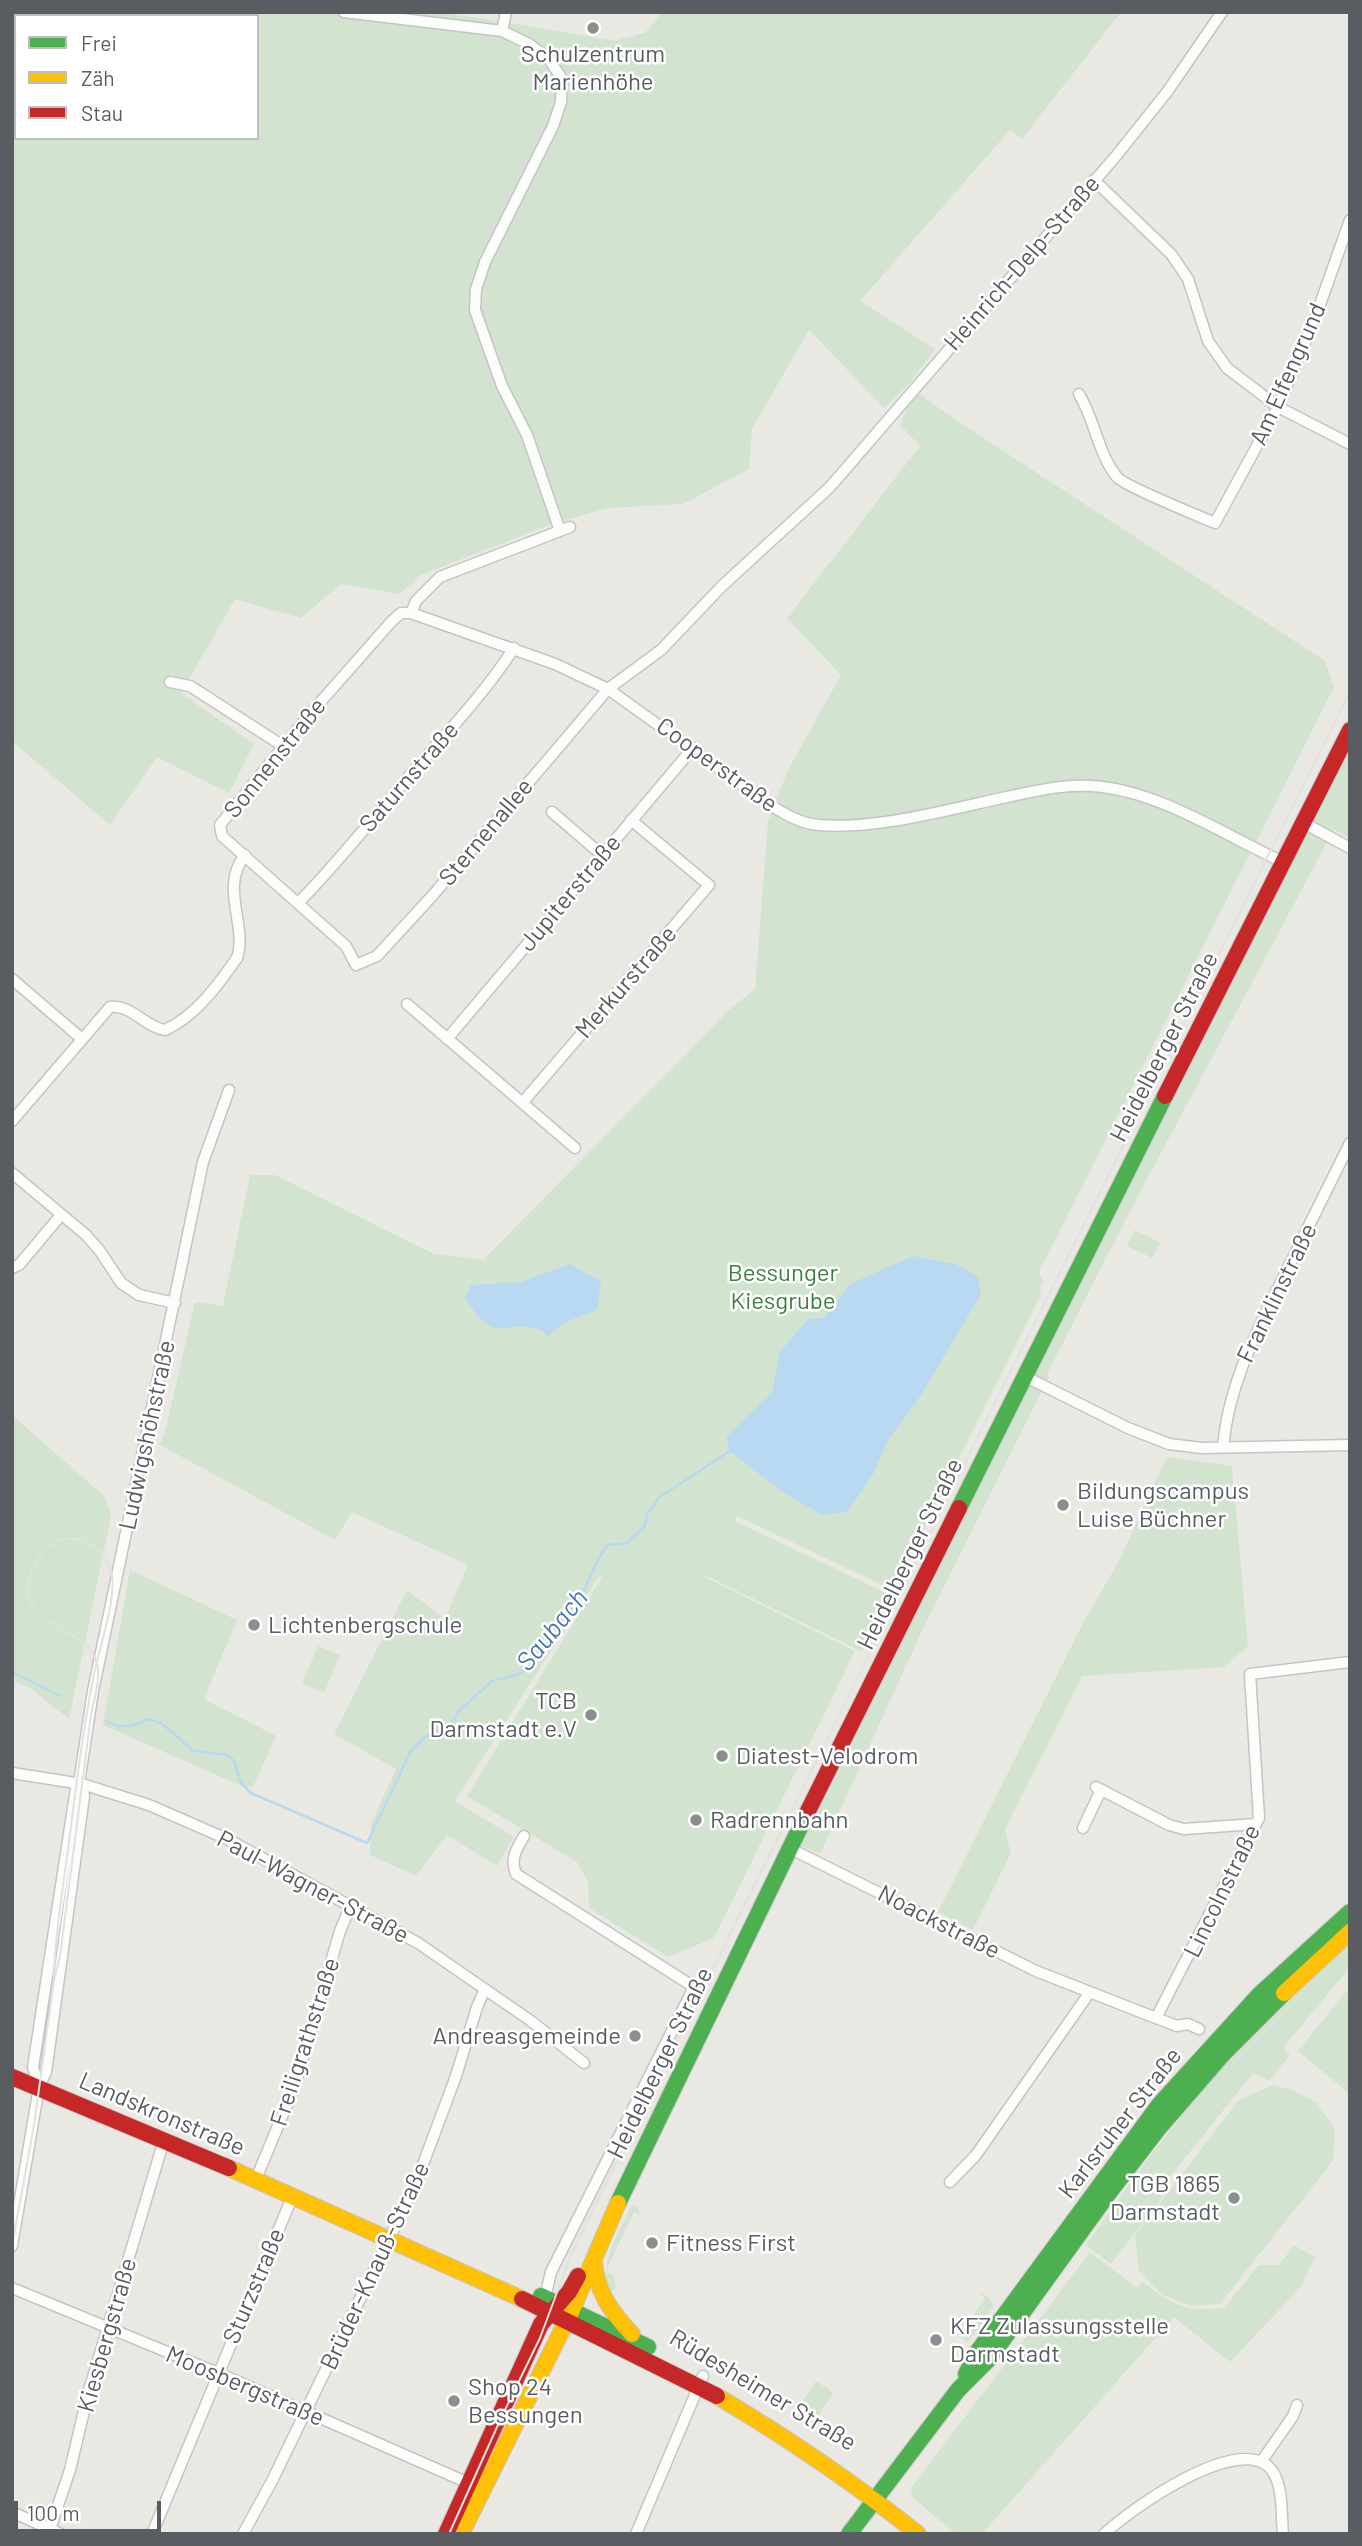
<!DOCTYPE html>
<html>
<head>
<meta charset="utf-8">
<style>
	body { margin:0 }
	#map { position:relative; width:1362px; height:2546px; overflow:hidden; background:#e9e8e3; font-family:Barlow,sans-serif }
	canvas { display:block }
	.frame { position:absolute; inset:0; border:14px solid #595c61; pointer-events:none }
	.legend { position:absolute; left:14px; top:14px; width:245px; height:126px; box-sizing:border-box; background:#fff; border:2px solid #bdbec0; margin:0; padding:9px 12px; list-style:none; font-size:21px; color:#595c61 }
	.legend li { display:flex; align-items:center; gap:14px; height:35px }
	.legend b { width:35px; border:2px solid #bdbec0 }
	.scale { position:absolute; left:14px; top:2501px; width:147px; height:32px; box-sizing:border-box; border:4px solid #595c61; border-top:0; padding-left:9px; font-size:21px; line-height:24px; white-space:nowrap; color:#595c61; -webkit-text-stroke:5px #fff; paint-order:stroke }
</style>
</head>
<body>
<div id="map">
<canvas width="1362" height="2546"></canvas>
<div class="frame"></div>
<ul class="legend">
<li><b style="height:9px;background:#4caf50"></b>Frei</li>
<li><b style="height:9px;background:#ffc107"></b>Zäh</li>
<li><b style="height:9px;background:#c62828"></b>Stau</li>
</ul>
<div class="scale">100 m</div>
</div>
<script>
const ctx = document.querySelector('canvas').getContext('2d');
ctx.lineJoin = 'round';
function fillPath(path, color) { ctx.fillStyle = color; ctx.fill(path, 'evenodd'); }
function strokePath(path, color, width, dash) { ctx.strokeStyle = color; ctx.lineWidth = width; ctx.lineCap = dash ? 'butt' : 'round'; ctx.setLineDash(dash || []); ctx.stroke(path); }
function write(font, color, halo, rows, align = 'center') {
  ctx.font = font + ' Barlow,sans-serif'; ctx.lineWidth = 5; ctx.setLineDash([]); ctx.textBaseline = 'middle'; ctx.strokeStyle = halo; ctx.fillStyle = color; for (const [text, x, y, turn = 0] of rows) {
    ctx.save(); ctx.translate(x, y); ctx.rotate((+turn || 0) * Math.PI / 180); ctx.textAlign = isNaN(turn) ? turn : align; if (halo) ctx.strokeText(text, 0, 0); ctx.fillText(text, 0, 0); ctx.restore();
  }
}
fillPath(new Path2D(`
	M12,12H435L506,22L614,41L645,33L662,12H1121L1022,139L1010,130L860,301L935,349L908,385L884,408L809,330L752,429L749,469L683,504L608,508L549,525L421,575L400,594L341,584L301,618L235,599L181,693L254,744L229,793L157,757L110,825L12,741ZM16,16H257V138H16Z
	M915,391L956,420L1325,661L1334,687L1039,1272L1043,1282L1039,1289L1042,1293L893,1590L737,1516L733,1523L735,1521L890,1595L862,1652L707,1576V1578L855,1651L714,1938L668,1957L589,1908L588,1882L577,1862L467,1796L602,1577L599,1576L455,1801L514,1837L497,1866L447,1835L416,1876L370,1855L371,1824L396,1769L334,1734L407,1590L445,1619L468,1565L352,1512L335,1540L160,1445L167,1424L195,1302L223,1306L250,1175H275L434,1254L483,1260L724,1015V1014L755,989L768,821L788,770L841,675L787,618L920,446L900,425Z
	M1350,746V839L1334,829L1129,1213L1047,1374L1049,1377L926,1622L820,1854L801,1846L1101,1239L1280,889Z
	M1135,1230L1160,1243L1152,1258L1127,1246Z
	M12,1415L105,1497L111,1516L69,1719L30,1688L12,1680Z
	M1167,1457L1232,1466L1248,1646L1224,1667L1082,1676L1005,1829L1011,1853L973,1930L938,1912L1083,1623L1120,1559Z
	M130,1570L237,1620L204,1699L276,1736L253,1787H244L103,1725Z
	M318,1646L340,1655L324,1693L302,1683Z
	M1350,1944V1967L1283,2048L1290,2055L1269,2081L1253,2073L1169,2178L1167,2191L1111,2264L1086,2245C1132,2180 1179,2114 1234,2055C1271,2017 1310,1979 1350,1944Z
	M1350,1987V2094L1298,2051Z
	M1273,2085L1293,2090L1315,2102L1335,2129L1333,2161L1220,2304L1190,2306L1161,2294L1139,2271L1135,2235L1239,2100Z
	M632,2204L638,2208L640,2215L634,2212L608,2266L607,2273L613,2274L616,2288L610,2291C598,2261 620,2231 632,2204Z
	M1294,2245L1315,2257L1300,2288L1230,2362L1174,2317L982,2534H956L911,2496L912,2487L1090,2252L1137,2288L1143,2282C1175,2307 1184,2311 1224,2308L1259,2265H1279Z
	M981,2292L988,2297L994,2306L968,2342L960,2336L985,2298L980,2293Z
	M816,2381L830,2390L833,2395L816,2419L806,2425L791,2415L789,2410L795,2412Z`), '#d2e4d0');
fillPath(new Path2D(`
	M913,1256L956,1264L978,1277L981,1294L919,1398L888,1440L872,1476L847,1512L822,1515L781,1491L730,1451L726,1437L772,1393L780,1352L808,1319L824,1318L850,1284Z
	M570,1264L601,1281L597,1310L566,1322L548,1336C535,1322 513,1327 495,1329L478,1317L465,1298L471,1285L521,1282Z`), '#b9d8f1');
strokePath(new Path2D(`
	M12,1672L61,1696
	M106,1721C120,1729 134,1728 147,1719L161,1723L194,1751L228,1755L234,1761L241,1783L251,1793L367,1843L411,1751L425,1737L450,1726L459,1711L492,1681L520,1674L535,1661L545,1630C589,1610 582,1577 608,1545L627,1543L645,1526L647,1513L654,1506L658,1498L730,1451`), '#b9d8f1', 2.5);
const street = new Path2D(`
	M63,12L70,15L78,12
	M344,12L502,31L529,44L549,59L562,79L561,102L553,126L485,262L476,289L475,310L502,386L527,435L560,531
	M1222,12L1167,92L1116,156L830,487L722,586L661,650L608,689L433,895L377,956L356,965L346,946L222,836L220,825L309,715L391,622L401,613H411L555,664L608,689L770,805C785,814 801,824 819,825C877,830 950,809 1007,797C1035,791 1063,784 1091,786C1156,789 1224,835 1283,862
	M502,31L506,12
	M1094,180L1171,254L1188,279L1208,341L1227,368L1278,407L1350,444
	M1079,394C1095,420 1098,454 1117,477C1124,486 1199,516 1215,523L1278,407L1317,313L1350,220
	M411,613L416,601L440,577L570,527
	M170,682L190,686L283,746
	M552,812L602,855
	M1302,822L1350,848
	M299,902C337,864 370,821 405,781C442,738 483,696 514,648
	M12,979L82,1039
	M407,1004L575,1148
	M447,1039L693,748
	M523,1102L709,885L631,820
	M12,1121L110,1007C131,1004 145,1027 165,1030C196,1016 218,985 237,958C248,926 219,887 245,855
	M12,1173L86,1235L100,1251L121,1283L139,1295L175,1303
	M12,1268L19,1265L61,1215
	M1026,1377L1128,1428L1169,1444L1202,1448L1350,1445
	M1223,1448C1228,1386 1256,1333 1283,1278C1305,1233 1328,1188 1350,1143
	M12,1773L82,1784L149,1805L227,1839L418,1943L531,2021L584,2063
	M79,1783L93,1691L203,1162L229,1090
	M1096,1787L1169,1825L1184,1829L1256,1824
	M1083,1828L1101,1790
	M524,1836C516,1850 510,1858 516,1874L694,1987L551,2272L544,2302
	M789,1848L1036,1971L1156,2018L1177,2026L1188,2024L1199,2029
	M1156,2018L1259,1818L1250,1674L1350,1662
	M39,2087L33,2067L77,1782
	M256,2179L295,2085L340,1931L351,1905
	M950,2182L976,2155L1090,1992
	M12,2246L39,2087L46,2072L84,1796L82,1784
	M12,2288L218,2373L473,2485
	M1261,2462L1293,2416L1297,2405
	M12,2512L61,2534
	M50,2529L70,2470L88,2394L164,2140
	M152,2534L293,2195
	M243,2534L273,2479L416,2183L456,2076L477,2007L485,1989
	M636,2534L703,2376
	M1104,2534C1131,2509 1232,2437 1268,2466C1284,2480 1281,2514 1283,2534`);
const fast = new Path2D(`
	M959,1508L1165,1096
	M618,2203L807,1813
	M541,2296L648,2347
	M966,2374L978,2351L1159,2105L1259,1995L1350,1912
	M849,2534L958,2390L989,2359L1108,2194L1158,2129L1223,2054L1284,1993`);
const slow = new Path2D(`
	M1284,1993L1350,1932
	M229,2168L522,2299
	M594,2260C596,2291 611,2312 632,2334
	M717,2396C789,2439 853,2482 918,2534
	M461,2534L572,2310L618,2203`);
const jam = new Path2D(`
	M1165,1096L1350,730
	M807,1813L959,1508
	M12,2077L229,2168
	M522,2299L717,2396
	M446,2534L541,2324L569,2292L578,2276`);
strokePath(street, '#c5c4c4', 13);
strokePath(fast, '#c6c7c6', 18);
strokePath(slow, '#c6c7c6', 18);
strokePath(jam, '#c6c7c6', 18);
strokePath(street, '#fcfcfb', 10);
strokePath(fast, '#4caf50', 16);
strokePath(slow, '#ffc107', 16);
strokePath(jam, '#c62828', 16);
strokePath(new Path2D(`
	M12,2246L34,2125L54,1980L60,1956L91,1715C94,1698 103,1675 95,1658C79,1622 14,1626 31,1573C35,1562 42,1550 53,1544C63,1537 77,1537 88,1543C101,1549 110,1561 112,1575C116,1603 98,1651 93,1679C82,1733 76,1788 69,1842C63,1888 55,1934 54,1980
	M449,2534L502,2416L540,2338L571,2255L600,2195L1350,691`), '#e1e1e0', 2);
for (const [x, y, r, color] of [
	[593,28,7,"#8b8d8e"],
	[1063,1505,7,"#8b8d8e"],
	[254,1625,7,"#8b8d8e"],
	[591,1715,7,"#8b8d8e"],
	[722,1756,7,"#8b8d8e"],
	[696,1820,7,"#8b8d8e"],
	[635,2036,7,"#8b8d8e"],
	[1234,2198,7,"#8b8d8e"],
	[652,2243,7,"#8b8d8e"],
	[936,2340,7,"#8b8d8e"],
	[454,2401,7,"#8b8d8e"]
]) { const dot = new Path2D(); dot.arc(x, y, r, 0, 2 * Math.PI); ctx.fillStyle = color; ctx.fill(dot); strokePath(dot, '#fff', 2.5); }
write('24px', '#595c61', '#fff', [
	["Schulzentrum",593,54,"center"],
	["Marienhöhe",593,82,"center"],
	["Bildungscampus",1077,1491],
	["Luise Büchner",1077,1519],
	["Lichtenbergschule",268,1625],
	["TCB",577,1701,"right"],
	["Darmstadt e.V",577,1729,"right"],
	["Diatest-Velodrom",736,1756],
	["Radrennbahn",710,1820],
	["Andreasgemeinde",621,2036,"right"],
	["TGB 1865",1220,2184,"right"],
	["Darmstadt",1220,2212,"right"],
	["Fitness First",666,2243],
	["KFZ Zulassungsstelle",950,2326],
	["Darmstadt",950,2354],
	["Shop 24",468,2387],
	["Bessungen",468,2415]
], 'left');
write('24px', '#595c61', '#fff', [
	["Heinrich-Delp-Straße",1022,263,-49],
	["Am Elfengrund",1288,374,-66],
	["Sonnenstraße",275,758,-51],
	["Cooperstraße",717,765,36],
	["Saturnstraße",409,777,-49],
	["Sternenallee",486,832,-50],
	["Jupiterstraße",570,893,-50],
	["Merkurstraße",626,982,-49],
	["Heidelberger Straße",1164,1047,-63],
	["Franklinstraße",1277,1293,-64],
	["Ludwigshöhstraße",147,1435,-78],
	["Heidelberger Straße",910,1554,-64],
	["Paul-Wagner-Straße",313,1887,28],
	["Lincolnstraße",1222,1891,-64],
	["Noackstraße",939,1922,27],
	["Freiligrathstraße",305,2042,-72],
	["Heidelberger Straße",660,2063,-64],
	["Landskronstraße",162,2114,23],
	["Karlsruher Straße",1120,2123,-52],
	["Brüder-Knauß-Straße",375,2266,-65],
	["Sturzstraße",254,2286,-67],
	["Kiesbergstraße",107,2335,-74],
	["Moosbergstraße",245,2386,23],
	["Rüdesheimer Straße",763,2390,31]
]);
write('24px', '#3b7e40', '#fff', [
	["Bessunger",783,1273],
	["Kiesgrube",783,1301]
]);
write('italic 26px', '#4877af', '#fff', [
	["Saubach",552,1630,-51]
]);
</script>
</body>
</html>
